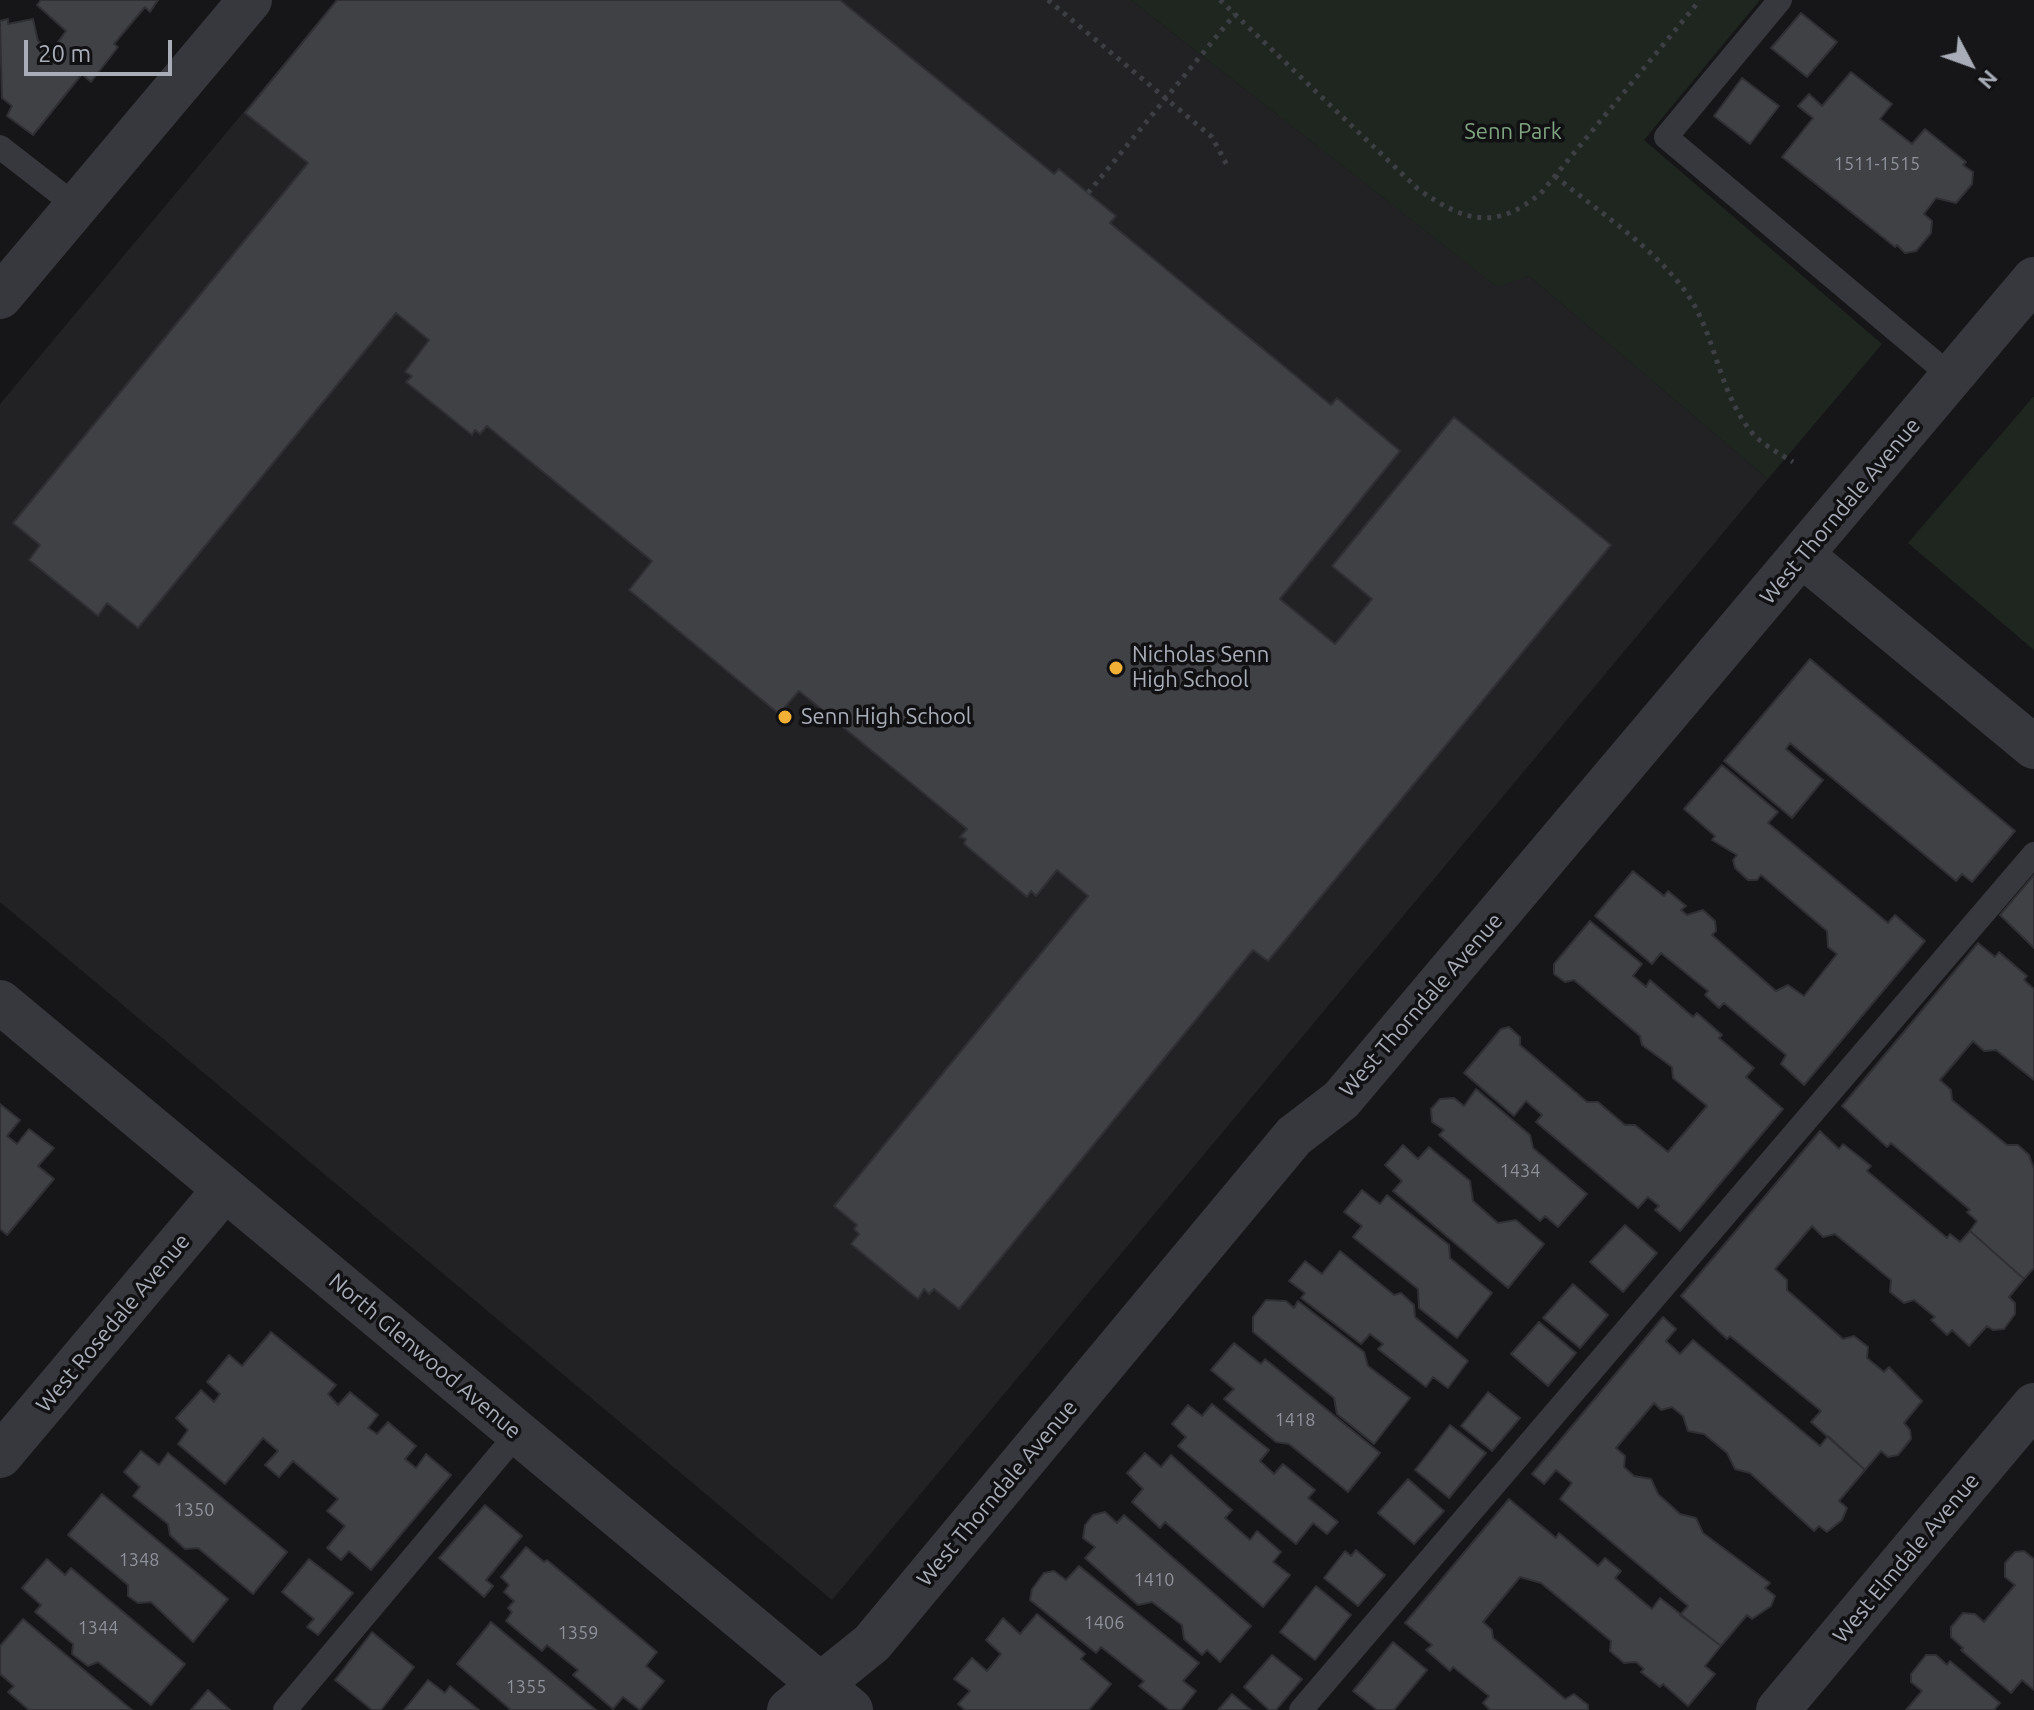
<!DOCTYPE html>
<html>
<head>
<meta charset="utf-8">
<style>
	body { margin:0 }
	#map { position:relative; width:2034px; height:1710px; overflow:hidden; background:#161618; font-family:Ubuntu,sans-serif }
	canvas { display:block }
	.north { position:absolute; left:1930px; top:24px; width:80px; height:80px; -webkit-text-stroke:6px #111113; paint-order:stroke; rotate:131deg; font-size:22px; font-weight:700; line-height:32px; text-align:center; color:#a8adb8 }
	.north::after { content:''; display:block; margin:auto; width:28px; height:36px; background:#a8adb8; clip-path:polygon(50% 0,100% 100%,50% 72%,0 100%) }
	.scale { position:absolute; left:24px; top:40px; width:148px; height:36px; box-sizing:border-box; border:4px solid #a8adb8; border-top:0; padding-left:10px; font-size:24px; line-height:28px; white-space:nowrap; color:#a8adb8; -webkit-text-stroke:6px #111113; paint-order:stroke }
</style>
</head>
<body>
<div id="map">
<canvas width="2034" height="1710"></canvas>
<div class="north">N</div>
<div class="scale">20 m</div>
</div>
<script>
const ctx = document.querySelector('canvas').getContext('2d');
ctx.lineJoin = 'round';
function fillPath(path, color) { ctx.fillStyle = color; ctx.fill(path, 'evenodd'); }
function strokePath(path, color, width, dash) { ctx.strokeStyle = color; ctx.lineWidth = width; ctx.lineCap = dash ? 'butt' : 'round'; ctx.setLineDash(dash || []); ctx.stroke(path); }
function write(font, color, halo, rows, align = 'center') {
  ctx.font = font + ' Ubuntu,sans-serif'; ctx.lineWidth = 7; ctx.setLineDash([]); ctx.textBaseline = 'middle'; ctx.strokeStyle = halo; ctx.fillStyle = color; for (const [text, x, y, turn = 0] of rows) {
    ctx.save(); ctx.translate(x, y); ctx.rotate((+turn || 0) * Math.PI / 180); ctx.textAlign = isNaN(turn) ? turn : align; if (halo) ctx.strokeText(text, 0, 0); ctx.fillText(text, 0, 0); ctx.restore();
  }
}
fillPath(new Path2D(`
	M337,0H1131L1496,286L1529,276L1768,479L832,1600L0,902V404Z`), '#222225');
fillPath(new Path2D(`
	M1131,0H1760L1644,140L1882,344L1768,479L1529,276L1497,287Z
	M2033,397H2034V650L1908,543Z`), '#1e261f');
const building = new Path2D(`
	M41,0H158L150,12L145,7L114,44L118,47L91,82L82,74L33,135L7,116L12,106L2,98L0,21L8,19V24L33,19L38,41L52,50L66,31L37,5Z
	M337,0H840L1054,174L1059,169L1116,216L1110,223L1331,405L1337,398L1400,451L1280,599L1335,644L1372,599L1332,566L1454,417L1611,545L1268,961L1253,950L959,1309L934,1289L929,1294L924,1289L918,1299L851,1244L859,1234L854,1229L857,1225L834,1206L1088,896L1057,870L1036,896L1031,891L1027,897L964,844L966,839L960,837L967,829L799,691L779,714L629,590L652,561L487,426L480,434L475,430L472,435L406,382L412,376L405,372L429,340L396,313L138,628L107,603L98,616L29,560L40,545L13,523L308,163L245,113Z
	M1801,13L1837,42L1807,77L1771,48Z
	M1851,72L1892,104L1880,119L1912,144L1925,129L1966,162L1963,165L1973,172L1972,184L1956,203L1936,198L1924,214L1932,221L1931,233L1916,251L1905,253L1897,245L1895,247L1782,157L1813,118L1798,106L1809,94L1822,106Z
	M1742,78L1779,106L1750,144L1714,116Z
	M1810,659L2015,831L1972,882L1962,874L1956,881L1790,743L1786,749L1823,780L1792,818L1724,761Z
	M1722,765L1778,812L1768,823L1888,923L1895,915L1925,941L1804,1085L1781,1064L1786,1055L1724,1003L1719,1008L1705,995L1708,991L1661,953L1652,964L1595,916L1633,871L1664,896L1668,891L1686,906L1681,910L1687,915L1703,910L1715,921L1716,931L1712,935L1776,991L1788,985L1804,996L1837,954L1828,947L1827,931L1761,875L1757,880H1748L1735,868L1733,860L1737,855L1712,840L1715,836L1684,809Z
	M2034,875V948L2000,915Z
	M1590,921L1642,964L1633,976L1646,987L1650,980L1693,1017L1697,1013L1722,1035L1719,1038L1754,1068L1746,1077L1783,1109L1680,1231L1655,1210L1659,1206L1648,1197L1638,1208L1536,1122L1542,1115L1526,1101L1514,1116L1464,1073L1501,1029L1509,1027L1520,1037V1045L1587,1102H1598L1625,1125H1635L1668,1152L1707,1106L1673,1078L1672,1067L1642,1045L1640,1036L1574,980L1565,982L1554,974V964Z
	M1978,943L1995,957L1999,952L2027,976L2024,980L2034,989V1080L1996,1050L1984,1051L1973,1041L1940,1080L1951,1090L1952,1100L2007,1145H2018L2029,1155L2034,1169V1268L2024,1279L1970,1231L1977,1221L1967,1212L1970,1210L1891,1143L1887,1147L1842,1106Z
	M1476,1089L1530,1135L1533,1148L1587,1194L1558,1227L1545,1216L1540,1221L1439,1135L1444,1130L1432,1122L1431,1109L1440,1099L1454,1098L1464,1106Z
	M0,1104L20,1120L7,1136L17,1144L29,1129L54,1148L38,1166L54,1179L7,1235L0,1229Z
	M1820,1131L1839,1149L1843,1144L1871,1166L1867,1171L1947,1238L1950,1234L1960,1242L1970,1231L2024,1279L2009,1297L2015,1303V1314L2004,1329L1993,1330L1987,1326L1969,1346L1952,1330L1947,1335L1931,1320L1935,1317L1914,1300L1904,1303L1890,1292L1891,1280L1835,1234L1823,1237L1812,1226L1775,1269L1787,1280V1290L1843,1339L1854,1336L1868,1347L1867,1358L1884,1372L1889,1367L1922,1401L1904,1423L1910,1430L1911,1439L1898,1455L1888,1457L1881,1451L1865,1470L1811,1422L1821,1411L1730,1336L1727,1339L1681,1296Z
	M1403,1145L1418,1159L1429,1147L1470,1181L1473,1201L1498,1223L1516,1220L1544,1244L1508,1288L1393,1191L1402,1181L1385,1165Z
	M1362,1190L1380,1204L1387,1195L1449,1245L1450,1258L1492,1293L1457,1338L1419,1308L1418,1289L1353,1237L1362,1226L1344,1212Z
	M1625,1225L1657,1253L1623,1292L1590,1262Z
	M1340,1251L1394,1295L1401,1293L1414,1305L1415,1317L1468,1361L1448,1388L1433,1377L1426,1387L1378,1349L1383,1344L1370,1334L1361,1344L1301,1298L1305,1293L1289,1281L1305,1261L1322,1274Z
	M1573,1284L1608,1315L1580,1348L1543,1318Z
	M1266,1300L1286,1301L1294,1308L1298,1301L1364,1352L1368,1366L1410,1398L1374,1444L1337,1414L1334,1398L1253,1332V1317Z
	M1663,1317L1676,1329L1666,1341L1680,1354L1693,1340L1820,1446L1828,1436L1865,1470L1839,1501L1847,1508L1842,1520L1827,1532L1819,1526L1814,1531L1750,1473L1735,1469L1727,1453L1704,1434L1688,1431L1683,1416L1672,1407L1661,1410L1654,1403L1616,1448L1625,1456L1624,1467L1634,1476L1651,1479L1658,1494L1680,1514L1696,1518L1703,1533L1770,1583L1765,1588L1775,1596L1771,1606L1752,1619L1747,1615L1721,1646L1680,1615L1688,1606L1560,1499L1572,1483L1556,1470L1544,1484L1532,1474Z
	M1539,1322L1576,1353L1548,1386L1511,1354Z
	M271,1332L336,1385L328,1394L338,1405L350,1392L378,1415L368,1428L377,1434L388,1422L416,1446L405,1459L416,1468L426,1454L451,1475L371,1570L349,1551L341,1560L327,1548L345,1526L327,1511L338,1499L293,1461L279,1477L265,1465L278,1451L263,1438L225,1484L178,1444L188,1430L176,1418L201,1390L214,1402L220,1394L207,1382L229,1355L242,1366Z
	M1234,1343L1261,1364L1265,1359L1380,1453L1348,1492L1289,1444L1276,1442L1224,1399L1234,1389L1211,1370Z
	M1488,1392L1520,1418L1492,1451L1461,1426Z
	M1212,1404L1269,1450L1260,1461L1274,1474L1283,1464L1315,1490L1308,1498L1338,1522L1327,1534L1313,1523L1296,1544L1178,1446L1186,1437L1172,1424L1188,1405L1202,1416Z
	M1450,1425L1486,1453L1449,1498L1415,1470Z
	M141,1451L159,1465L168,1453L287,1552L253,1594L198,1548L185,1549L170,1535L168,1524L133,1496L140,1487L124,1472Z
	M1145,1453L1161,1467L1171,1455L1232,1510L1225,1518L1250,1540L1257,1531L1281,1552L1273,1562L1290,1575L1263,1607L1165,1522L1160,1528L1132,1502L1143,1489L1127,1473Z
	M1408,1479L1444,1511L1414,1544L1378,1513Z
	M102,1494L228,1599L193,1642L151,1602L138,1603L128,1596V1585L68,1535Z
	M1509,1499L1556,1538L1559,1533L1598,1566L1605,1558L1621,1571L1615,1578L1652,1609L1660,1598L1721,1646L1705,1666L1715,1674L1688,1706L1663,1684L1660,1687L1641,1672L1644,1669L1636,1662L1624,1663L1610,1651L1611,1641L1541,1583L1520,1577L1483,1622L1492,1630L1493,1638L1565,1699L1574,1694L1588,1705V1710H1490L1483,1703L1489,1696L1453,1667L1450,1671L1426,1650L1432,1645L1405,1623Z
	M485,1505L522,1536L486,1580L493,1586L484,1597L439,1558Z
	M1105,1512L1117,1523L1124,1515L1251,1626L1220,1662L1207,1650L1202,1655L1184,1639L1182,1625L1152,1602L1138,1605L1085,1558L1095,1547L1083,1538L1085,1525L1093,1515Z
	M526,1547L544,1562L547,1560L657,1652L646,1666L664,1681L640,1710L623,1697L613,1709L573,1675L578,1670L547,1645L542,1651L506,1621L512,1612L508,1608L514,1601L504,1592L509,1585L501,1577Z
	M1356,1550L1385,1575L1358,1606L1324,1578L1345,1551L1351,1556Z
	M2024,1551L2034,1559V1690L2022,1680L2011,1693L1961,1650L1963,1648L1951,1637V1627L1963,1613L1975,1614L1984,1622L2015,1585L2005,1577V1563L2015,1552Z
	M47,1559L65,1575L71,1568L185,1664L151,1705L98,1662L88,1666L72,1654L73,1644L35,1612L41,1605L22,1588Z
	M309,1559L353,1593L318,1635L307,1627L314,1619L282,1592Z
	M1079,1566L1199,1663L1183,1681L1196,1691L1181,1710H1169L1139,1686L1144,1681L1101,1647L1096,1653L1030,1600L1032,1589L1044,1573L1054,1571L1066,1580Z
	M1316,1586L1351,1615L1315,1660L1280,1632Z
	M1037,1614L1085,1654L1081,1659L1111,1684L1089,1710H965L958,1704L970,1691L954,1679L972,1658L987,1671L1001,1654L986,1640L1003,1618L1020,1634Z
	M23,1619L132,1710H29L8,1692L14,1686L0,1674V1646Z
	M491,1622L596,1710H511L457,1664Z
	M372,1632L414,1667L381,1710H372L335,1680Z
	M1393,1642L1427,1670L1394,1710H1377L1353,1691Z
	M1272,1655L1302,1679L1276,1710H1269L1244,1687Z
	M1926,1655H1936L1947,1665L1950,1661L2000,1703L1994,1710H1906L1922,1691L1911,1682V1674Z
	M428,1680L445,1693L450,1686L479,1710H404Z
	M208,1690L230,1710H191Z
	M1232,1694L1251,1710H1218Z`);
fillPath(building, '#404145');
strokePath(building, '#303034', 2);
strokePath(new Path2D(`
	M1048,0L1212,137L1228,167
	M1220,0L1418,189C1465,222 1495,231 1541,193L1700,0
	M1555,176C1599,212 1655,248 1688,295C1716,337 1718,388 1749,429C1759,443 1779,453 1793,462
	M1088,193L1235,14`), '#3d3f44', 5, [4, 6]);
strokePath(new Path2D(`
	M1780,0L1666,137L1952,377
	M0,147L76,206
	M285,1710L518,1433
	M1301,1710L2034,854`), '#37383d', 24);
strokePath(new Path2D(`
	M0,297L250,0
	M1803,556L2034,747
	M0,1002L851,1710
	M0,1456L225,1189
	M789,1710L872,1643L1294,1136L1341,1100L2034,279
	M1778,1710L2034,1405`), '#37383d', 44);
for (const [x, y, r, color] of [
	[1116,668,8,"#f2b134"],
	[785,717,8,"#f2b134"]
]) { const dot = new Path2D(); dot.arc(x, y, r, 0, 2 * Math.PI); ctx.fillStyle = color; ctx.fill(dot); strokePath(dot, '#111113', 3); }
write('18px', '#8e929b', null, [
	["1511-1515",1877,164],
	["1434",1520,1171],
	["1418",1295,1420],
	["1350",194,1510],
	["1348",139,1560],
	["1410",1154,1580],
	["1406",1104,1623],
	["1344",98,1628],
	["1359",578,1633],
	["1355",526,1687]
]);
write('22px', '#7fa381', '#111113', [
	["Senn Park",1513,132]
]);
write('22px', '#a8adb8', '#111113', [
	["West Thorndale Avenue",1840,511,-50],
	["West Thorndale Avenue",1421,1005,-49],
	["West Rosedale Avenue",113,1323,-50],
	["North Glenwood Avenue",425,1356,40],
	["West Thorndale Avenue",997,1493,-50],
	["West Elmdale Avenue",1906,1558,-50]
]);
write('22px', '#a8adb8', '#111113', [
	["Nicholas Senn",1132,655],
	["High School",1132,680],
	["Senn High School",801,717]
], 'left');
</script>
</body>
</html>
